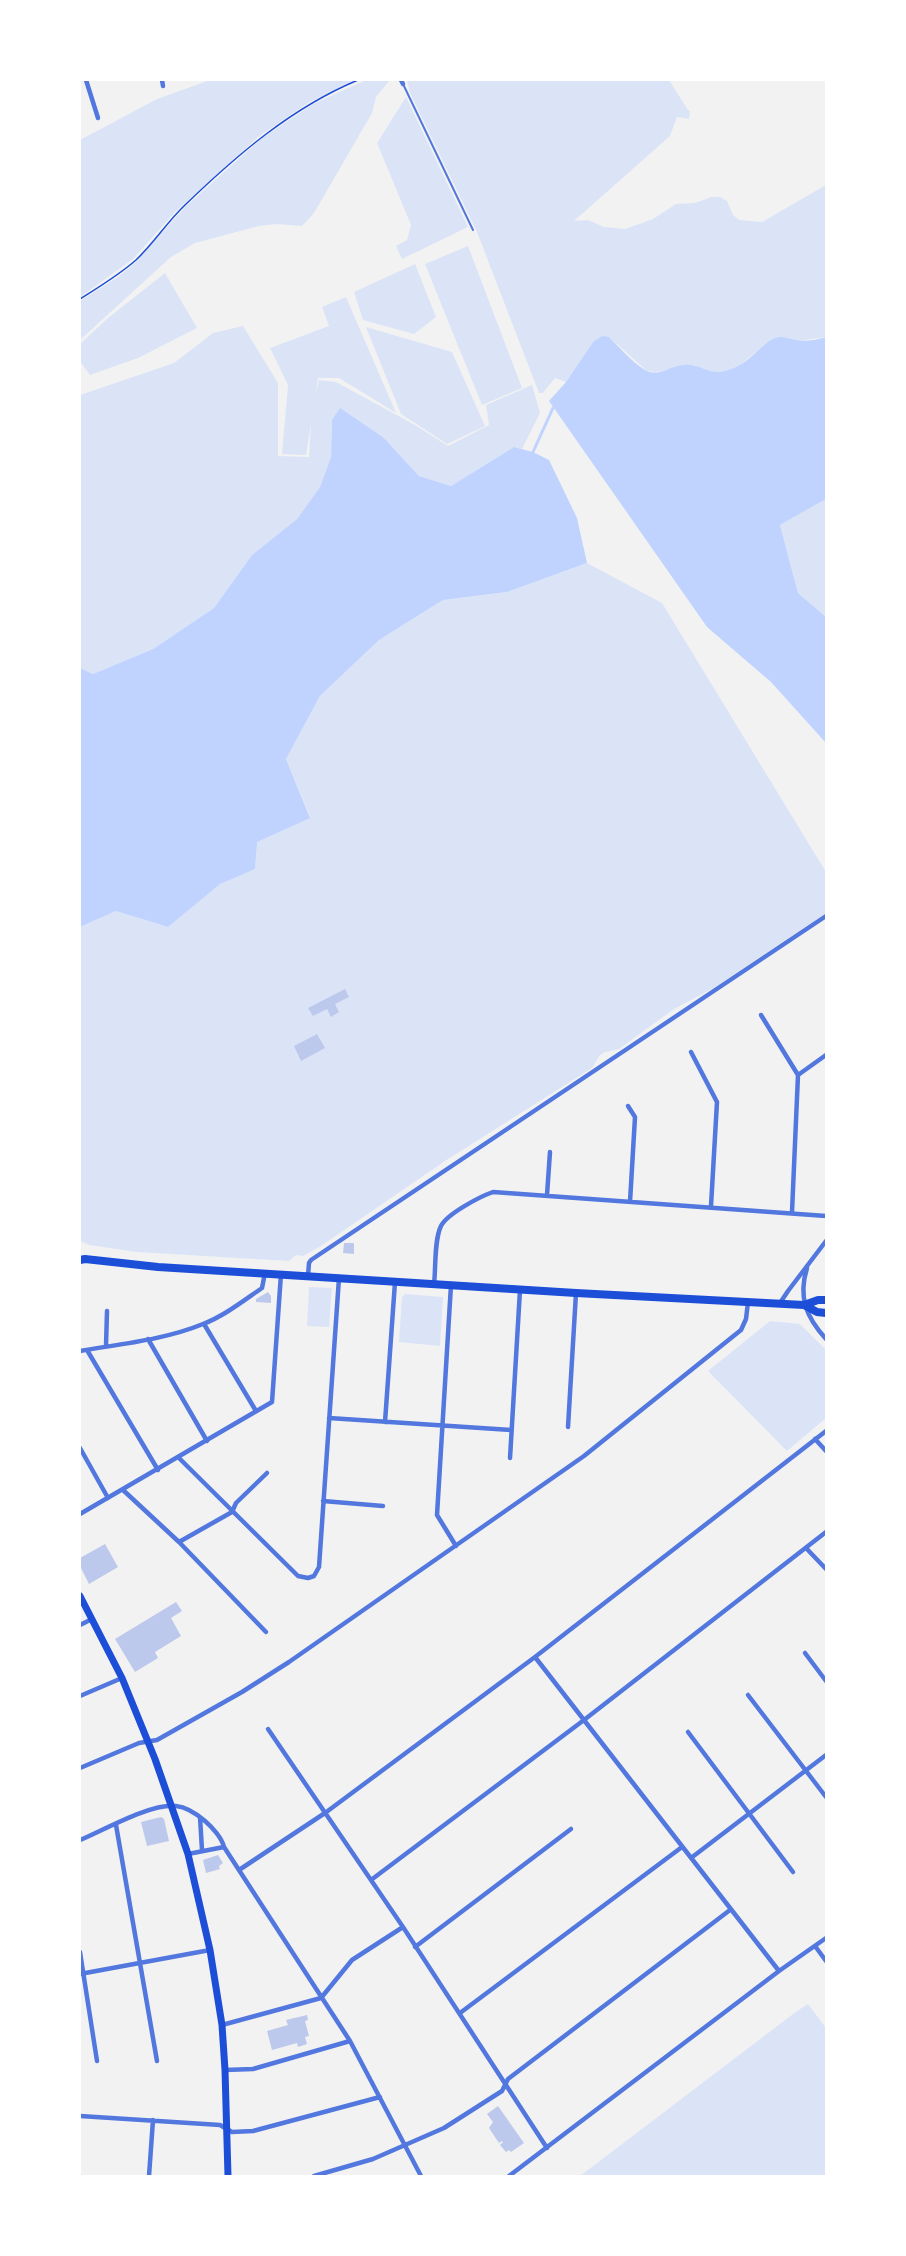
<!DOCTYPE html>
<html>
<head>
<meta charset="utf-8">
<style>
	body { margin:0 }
	#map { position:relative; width:906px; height:2256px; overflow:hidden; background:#f2f2f2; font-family:Karla,sans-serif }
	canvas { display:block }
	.frame { position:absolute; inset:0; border:81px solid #fff; pointer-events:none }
</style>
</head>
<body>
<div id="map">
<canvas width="906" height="2256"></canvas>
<div class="frame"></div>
</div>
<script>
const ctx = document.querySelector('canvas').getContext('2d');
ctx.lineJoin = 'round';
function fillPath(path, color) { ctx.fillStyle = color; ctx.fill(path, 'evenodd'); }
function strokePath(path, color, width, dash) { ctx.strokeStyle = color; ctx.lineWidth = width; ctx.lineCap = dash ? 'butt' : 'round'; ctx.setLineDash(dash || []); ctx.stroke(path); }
fillPath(new Path2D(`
	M210,80H354L308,103L258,137L176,211L133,259L80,297V140L157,99Z
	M366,80H390L376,97L372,113L314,213L302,226L277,224L259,226L195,243L171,257L80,340V301L118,277L136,262L185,207L262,138L313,104Z
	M407,80H669L688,110L690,111L689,119L677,117L670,136L574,221L588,220L604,227L625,229L653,219L676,204L695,203L711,197H720L727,201L733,215L739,220L762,222L826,185V337L798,341L781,337L766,343L744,362L728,371L717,373L708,372L694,365L656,372L647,371L609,337L593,342L566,382L555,378L543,393H539L477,232L410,93Z
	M406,97L468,227L402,259L396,246L407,240L411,225L377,143Z
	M468,246L522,388L482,405L425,264Z
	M415,264L436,317L414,334L363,320L354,292Z
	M165,273L197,328L138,358L90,375L80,361V344L108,318Z
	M346,297L396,413L339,378H318L316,394L319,380L336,382L415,425L448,446L489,425L486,405L532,385L540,413L522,449L514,447L451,486L419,476L384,438L332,420L331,457L320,487L297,519L252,555L214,608L153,649L93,674L80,668V395L174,363L213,333L243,326L278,383V456L309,457L311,424L306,455L282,454L288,385L270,348L329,326L322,307Z
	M366,327L452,352L485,426L447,444L401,414Z
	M826,499V617L798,593L780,525Z
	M587,563L662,603L826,872V913L712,989L674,1009L619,1049L605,1052L600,1055L592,1068L445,1161L321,1246L303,1256L296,1255L289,1261L137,1252L89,1245L80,1241V927L116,911L168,927L220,883L255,869L256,842L310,817L286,759L320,696L379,640L443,600L507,592Z
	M309,1287L332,1288L329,1327L307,1326Z
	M405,1294L443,1297L440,1346L399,1342L402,1297Z
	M770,1321L800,1324L826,1350V1418L787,1451L708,1371Z
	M808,2004L826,2028V2176H580L797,2011Z`), '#dbe4f7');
fillPath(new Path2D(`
	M602,336L609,337C619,347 635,365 647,371C658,376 668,368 678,366C706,359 707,385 743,363C756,355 766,338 781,337C785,337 791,339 795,340C804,342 817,340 826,337V499L780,525L798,593L826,617V743L771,682L707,627L549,401L566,382L593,342Z
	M340,408L384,438L419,476L451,486L514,447L533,452L549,460L577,518L587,563L507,592L443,600L379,640L320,696L286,759L310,818L257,842L255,869L220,884L168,927L116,911L80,927V668L93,674L153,649L214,608L252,555L297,519L320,487L331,457L332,420Z`), '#bfd3fe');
strokePath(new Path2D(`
	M533,452L553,408`), '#bfd3fe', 3);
fillPath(new Path2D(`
	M345,989L349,997L335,1004L339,1012L331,1017L327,1009L313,1016L308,1008Z
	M317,1034L325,1048L301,1061L294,1046Z
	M344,1243H354V1254L343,1253Z
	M268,1292L271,1296V1303L256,1302V1299Z
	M105,1544L118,1567L89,1584L80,1566V1558Z
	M176,1602L182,1611L171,1618L181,1636L155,1652L158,1658L135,1672L115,1639Z
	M161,1817L164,1819L169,1841L147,1846L141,1822Z
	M218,1855L223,1863L219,1866L220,1869L206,1873L203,1860Z
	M307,2015L308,2020L305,2021L309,2036L305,2037L307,2044L298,2047L297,2043L272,2050L267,2031L288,2025L286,2020Z
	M498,2106L524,2143L511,2152L509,2150L506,2152L500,2145L503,2142L502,2141L499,2143L489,2128L493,2122L487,2114Z`), '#bdc9ec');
strokePath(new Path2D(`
	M80,299C99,287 119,275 136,260C154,243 167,222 185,205C237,155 291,108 358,80`), '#1d4ed8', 1.5);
strokePath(new Path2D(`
	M403,84L473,230`), '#5277de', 2);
strokePath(new Path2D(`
	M86,80L98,118
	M162,80L163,86
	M401,80L403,84
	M761,1015L798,1075L792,1212
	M691,1052L717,1102L711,1206
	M798,1075L826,1055
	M628,1106L635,1117L630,1202
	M547,1195L550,1152
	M807,1268C798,1297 806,1317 826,1339
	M308,1276L309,1263L311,1260L826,916
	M434,1284C436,1268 434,1240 441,1226C447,1214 479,1197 493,1192L826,1216
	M451,1285L437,1515L456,1546
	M780,1303L788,1291L826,1241
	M204,1324L256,1411
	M148,1339L207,1441
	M106,1346L107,1311
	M87,1350L158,1470
	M80,1351C120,1344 164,1340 203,1324C224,1316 243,1301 262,1288L265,1273
	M329,1418L511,1430
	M385,1422L395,1282
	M568,1427L576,1293
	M815,1439L826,1451
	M80,1448L108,1498
	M178,1457L298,1576L308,1578L314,1576L319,1567L339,1278
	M510,1458L520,1290
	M123,1490L179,1542L266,1632
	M323,1501L383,1506
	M80,1514L272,1402L281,1274
	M179,1542L232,1512L236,1503L267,1473
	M806,1548L826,1569
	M80,1625L92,1619
	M805,1653L826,1681
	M535,1657L779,1971
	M748,1695L826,1797
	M80,1696L122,1678
	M268,1729L403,1927L547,2148
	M688,1732L793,1872
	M80,1768L139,1743L157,1740L242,1692L289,1662L584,1456L741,1330L746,1319L748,1302
	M200,1817L202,1850
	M116,1825L157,2061
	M80,1840C104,1830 151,1803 176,1806C186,1807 198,1815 205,1821C212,1827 222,1838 224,1847L350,2041L421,2176
	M188,1854L224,1847
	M691,1858L826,1755
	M239,1870L325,1813L535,1657L826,1431
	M371,1880L584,1720L826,1532
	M815,1946L826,1961
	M415,1947L571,1829
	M80,1952L97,2061
	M80,1974L210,1950
	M460,2013L682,1847
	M222,2025L321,1998L352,1960L403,1927
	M225,2070L253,2069L350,2041
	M80,2116L220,2125L232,2132L253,2131L380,2097
	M149,2176L153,2120
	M314,2176L373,2159L444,2128L502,2091L508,2079L730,1910
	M509,2176L779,1971L826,1938`), '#5277de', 4.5);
strokePath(new Path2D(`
	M80,1596L122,1678L155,1759L188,1854L210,1950L222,2025L225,2070L228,2176`), '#1d4ed8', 7);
strokePath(new Path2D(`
	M80,1260L85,1259L158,1267L576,1293L804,1305L818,1300H826
	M804,1305L817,1312L826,1313`), '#1d4ed8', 8);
</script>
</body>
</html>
